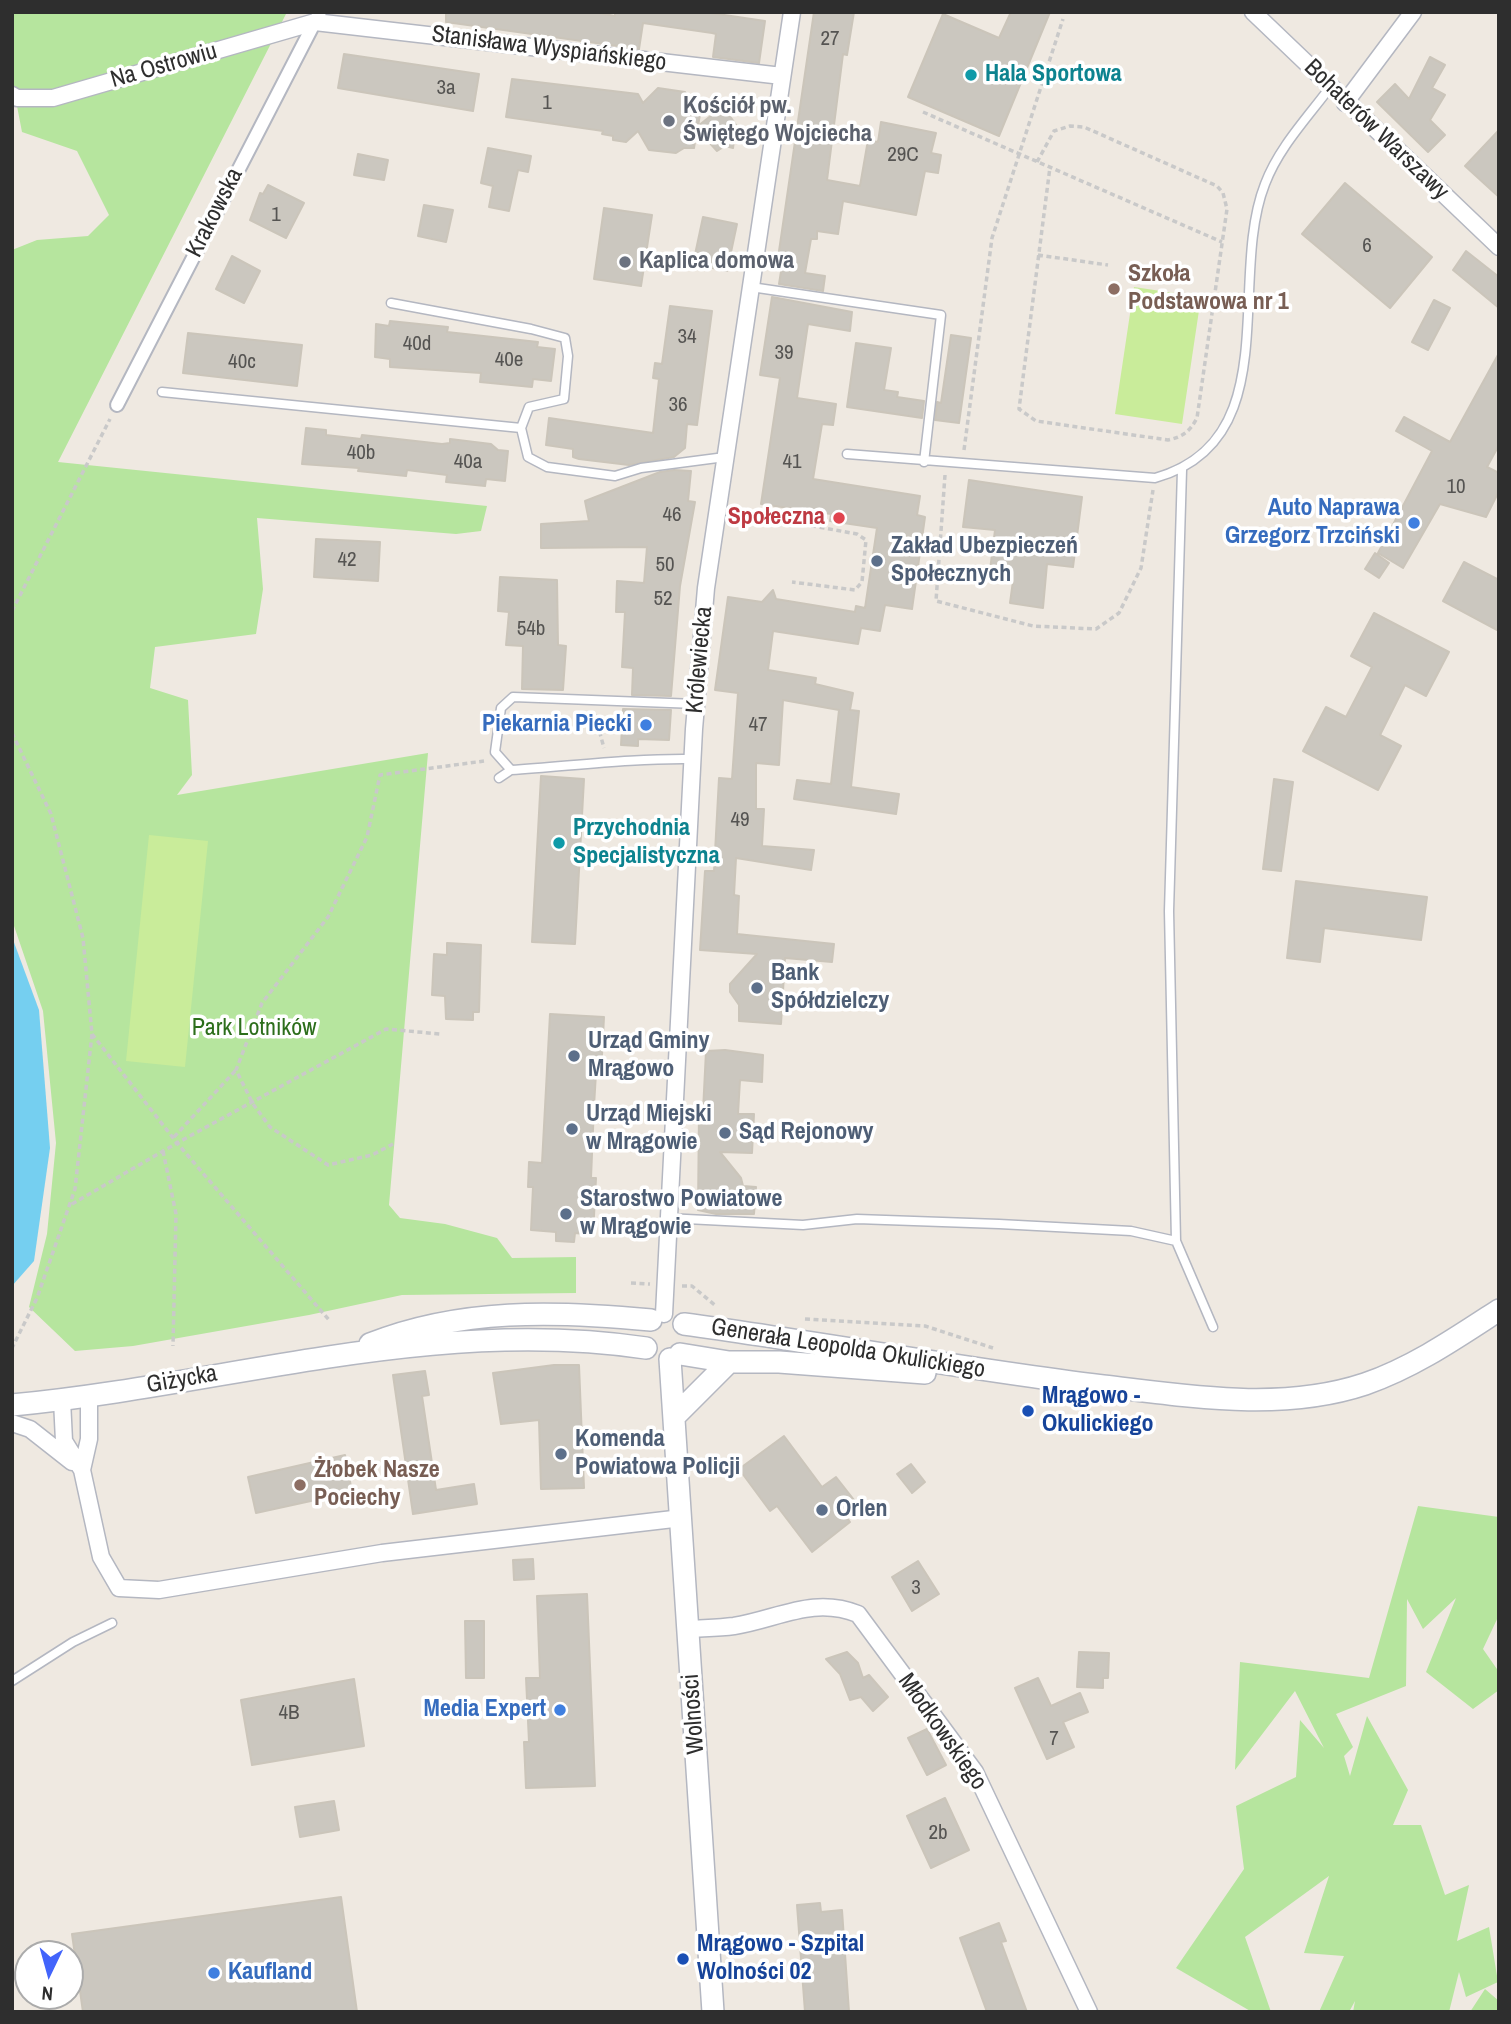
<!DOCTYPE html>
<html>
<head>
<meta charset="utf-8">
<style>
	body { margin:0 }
	#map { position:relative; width:1511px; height:2024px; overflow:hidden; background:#efe9e1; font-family:"Archivo Narrow",sans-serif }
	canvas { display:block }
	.frame { position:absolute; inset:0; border:14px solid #2e2e2e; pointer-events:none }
	.north { position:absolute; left:14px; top:1940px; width:70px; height:70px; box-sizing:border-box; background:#fff; border:2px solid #ababab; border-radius:50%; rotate:185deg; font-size:19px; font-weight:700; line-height:28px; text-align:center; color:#2e2e2e }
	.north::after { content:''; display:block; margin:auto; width:24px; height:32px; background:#4264fb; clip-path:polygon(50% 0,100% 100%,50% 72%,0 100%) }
</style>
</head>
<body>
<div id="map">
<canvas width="1511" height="2024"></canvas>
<div class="frame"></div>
<div class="north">N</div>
</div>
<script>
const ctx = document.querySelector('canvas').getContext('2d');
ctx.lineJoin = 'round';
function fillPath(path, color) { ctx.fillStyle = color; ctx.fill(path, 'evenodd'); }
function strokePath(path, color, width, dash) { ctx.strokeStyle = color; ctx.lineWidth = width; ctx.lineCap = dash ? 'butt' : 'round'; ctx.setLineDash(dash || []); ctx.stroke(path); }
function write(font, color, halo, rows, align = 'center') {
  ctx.font = font + ' "Archivo Narrow",sans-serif'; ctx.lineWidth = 7; ctx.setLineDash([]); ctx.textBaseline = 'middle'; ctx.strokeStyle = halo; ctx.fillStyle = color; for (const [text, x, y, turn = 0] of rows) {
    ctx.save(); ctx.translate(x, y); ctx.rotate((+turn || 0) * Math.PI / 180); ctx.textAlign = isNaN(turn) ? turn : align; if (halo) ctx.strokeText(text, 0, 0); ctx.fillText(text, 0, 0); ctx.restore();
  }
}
fillPath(new Path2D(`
	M12,12H287L58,462L487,506L481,531L456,534L257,518L263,589L256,634L155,647L150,688L188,700L192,775L177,795L428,753L389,1205L400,1218L445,1224L497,1238L512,1258L576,1257V1293L402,1295L309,1315L133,1346L75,1351L29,1307L47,1234L56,1143L43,1011L12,920V250L37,240L88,236L109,215L77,151L22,132L12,80Z
	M1418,1506L1499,1517V1615L1483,1649L1499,1672V1690L1473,1709L1426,1672L1456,1598L1423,1629L1407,1599L1406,1686L1336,1714L1353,1747L1344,1756L1350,1776L1367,1716L1408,1790L1393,1825H1421L1445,1895L1469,1885L1457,1941L1489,1927L1498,1982L1466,1997L1459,1972L1449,2012H1353L1355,2001L1349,2012H1319L1344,1956L1304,1953L1329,1876L1245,1937L1271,2012H1252L1176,1968L1244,1869L1236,1806L1296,1777L1300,1720L1324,1748L1295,1691L1235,1770L1240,1662L1369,1678Z
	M1485,1989L1499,2001V2012H1470Z`), '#b6e59e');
fillPath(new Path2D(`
	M1134,287L1201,297L1182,424L1115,414Z
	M149,835L208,841L185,1067L126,1061Z`), '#c9ec9a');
fillPath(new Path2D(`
	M12,937L39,1010L50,1148L34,1261L12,1286Z`), '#75cff0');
const building = new Path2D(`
	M446,12H594L615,16V12H704L765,21L759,63L713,57L716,34L712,33L643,23L639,49L446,22Z
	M814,12H854L847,55L843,54L827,180L860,186L868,140L878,142L881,122L936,133L931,153L941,155L938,173L925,171L916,215L843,201L838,234L817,231V239H811L805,273L825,276L823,291L779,284L783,259L778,258Z
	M1011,12H1050L999,136L908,97L943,14L999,38Z
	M344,54L479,74L473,111L338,88Z
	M1430,57L1445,65L1432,88L1445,95L1430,120L1445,135L1428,152L1377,102L1395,84L1409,99Z
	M512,79L638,94L643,103L658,88L685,92L691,102L702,103L698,126L723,106L736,125L733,148L725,146L717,151L697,129L694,148H684L676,153L649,150L638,131L626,142L613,140V136L602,134L603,131L506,117Z
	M1499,130V197L1465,166Z
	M488,148L531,156L528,172L518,170L509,211L489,207L493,186L481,183Z
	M358,154L388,160L384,180L354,175Z
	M1345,183L1432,257L1390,308L1302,234Z
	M268,185L304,203L286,238L250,220L260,193L263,194Z
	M424,205L453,210L446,242L418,236Z
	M604,208L652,215L641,286L594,279Z
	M703,217L737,224L727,271L693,264Z
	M1466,251L1499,277V308L1453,270Z
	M232,256L260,271L244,303L216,289Z
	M772,297L852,312L850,331L808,324L797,398L836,404L833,425L822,424L813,479L920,496L917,515L925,517L912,609L885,605L880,631L861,628L858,644L773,631L768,670L816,678L815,684L853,693L850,710L859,711L851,787L899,794L896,814L794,799L797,780L831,784L839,710L783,700L779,765L756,763V809H764L762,846L814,850L811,870L736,858L734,895L739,896L737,934L834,944L832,962L785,958L781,1024L739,1021V1005L730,992V984L757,954L700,950L705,871H714L719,778L732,779L738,693L715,690L728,597L762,602L773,590L776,599L855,612L856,606L865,608L877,528L830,521L831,514L761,504L780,378L760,375Z
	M1434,300L1450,308L1428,350L1412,342Z
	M670,306L712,311L697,425L687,424L685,448L674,457L629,465L579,459L573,457V449L546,445L549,418L653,433L659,379L653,378L655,363L662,364Z
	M390,321L448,327L447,332L538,342L537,347L555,349L551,381L533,379L532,387L480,382L481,373L390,367V359L375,357L376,324L389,326Z
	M188,333L302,345L297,386L183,373Z
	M951,335L971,338L959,423L935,420L937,402L941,403Z
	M856,343L891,348L884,390L898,392L897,397L924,401L922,418L847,407Z
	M1499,353V445L1487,467L1499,473V491L1486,517L1440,504L1403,568L1378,553L1432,451L1396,431L1404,417L1450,442Z
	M306,428L326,430V435L361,439L362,435L442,444L450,443V439L491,444L498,450L508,451L505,481L486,479L485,486L446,482L447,475L407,470L406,476L358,471L359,468L302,464Z
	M674,470L691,471L688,501L695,502L680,586L671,696L632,695L633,668L622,667L625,612H616L617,581L644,583L647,547L541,548V524L589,521L585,501L660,472Z
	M969,480L1082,497L1073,567L1047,564L1043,608L1010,603L1013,581L989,578L995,530L963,527Z
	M316,539L380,542L378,581L314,577Z
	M1375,553L1389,563L1379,578L1365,569Z
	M1464,562L1499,580V631L1443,601Z
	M500,577L557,580L558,645L566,646L563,690L522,689L523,646L506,645L509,612L498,611Z
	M1374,613L1449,652L1426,696L1405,685L1380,735L1401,746L1378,790L1303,751L1326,707L1346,717L1372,667L1351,656Z
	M623,709L671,710L669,740L638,739V746L621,745Z
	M541,776L584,779L575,944L532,942Z
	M1274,779L1293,782L1281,871L1263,869Z
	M1296,881L1427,897L1421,940L1324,928L1320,962L1287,958Z
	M447,943L481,945L479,1012H473V1020L446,1019L445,996L432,995L434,954L447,955Z
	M550,1014L604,1017L601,1074L596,1073L594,1106L591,1178H596L593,1235L575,1233L574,1242L556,1241V1232L531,1230L533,1187H528L529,1162L542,1163Z
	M725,1050L763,1055L762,1082L740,1080L738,1114H754L752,1153L720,1152L741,1178L743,1186L756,1187L754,1214H716L698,1210L699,1111H703L706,1051Z
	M554,1365H579L584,1488L541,1489L539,1420L501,1424L493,1373Z
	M425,1371L429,1395L422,1396L436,1490L474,1484L477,1504L413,1514L393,1375Z
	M784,1436L822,1487L836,1477L858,1505L845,1515L850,1522L812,1552L777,1506L770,1511L739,1469Z
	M345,1455L352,1492L256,1513L248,1477Z
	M911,1464L925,1482L912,1493L897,1474Z
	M533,1559L534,1579L514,1580L513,1560Z
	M918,1561L939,1594L912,1611L892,1577Z
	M587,1594L595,1786L526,1788L524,1742H529L526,1678H540L537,1596Z
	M465,1621H484V1678H466Z
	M847,1652L858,1663L863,1678L869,1675L888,1697L873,1711L861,1697L850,1700L840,1674L826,1659Z
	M1079,1652L1109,1653L1108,1678H1103V1688L1077,1687Z
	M1038,1678L1051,1706L1080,1693L1088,1712L1063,1722L1074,1747L1047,1759L1015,1688Z
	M354,1679L364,1746L252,1765L241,1700Z
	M927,1729L946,1765L927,1775L908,1738Z
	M945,1798L969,1850L931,1868L907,1816Z
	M334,1801L339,1830L300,1837L295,1807Z
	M341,1897L357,2012H83L72,1934Z
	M820,1903L821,1912L842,1910L849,2012H805L797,1905Z
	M999,1923L1006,1941L1001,1942L1027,2012H987L960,1938Z`);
fillPath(building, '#cbc7bf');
strokePath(building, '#cbc5ba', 2);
const service = new Path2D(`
	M751,287L941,315L924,462
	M391,303L531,329L565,338L568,356L564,399L529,407L521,428
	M162,392L521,428L528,457L547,467L615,476L641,468L725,457
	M847,454L1155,478C1287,441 1227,280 1265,184C1279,147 1308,117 1331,86
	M1182,470L1169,911L1176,1241L1213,1327
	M511,770L495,752L501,708L513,697L696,704
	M499,778L511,770C572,766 632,758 693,759
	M667,1218L803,1225L857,1219L999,1224L1131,1231L1176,1241
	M12,1681L73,1642L112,1623`);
const pedestrian = new Path2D(`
	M117,405L320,12`);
const minor = new Path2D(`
	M1253,12L1499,247
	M12,95L17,98H53L315,22L782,76
	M1345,103L1413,12
	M664,1314L694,729L706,588L792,12
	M62,1400L64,1441L82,1470L101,1557L119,1588L159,1590L382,1553L682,1518
	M12,1423L30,1429L72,1462
	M82,1470L89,1439V1395
	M689,1629C704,1628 719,1628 734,1626C778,1619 813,1596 858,1614L975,1772L1089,2012`);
const tertiary = new Path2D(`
	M684,1324C824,1343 963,1369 1103,1386C1188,1396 1281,1412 1365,1384C1414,1367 1456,1338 1499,1310
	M370,1344C460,1308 556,1311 651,1320
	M680,1354L729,1362H779L925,1373
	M670,1359L713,2012
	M12,1405C225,1385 431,1316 646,1348
	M675,1416L729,1362`);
strokePath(service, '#b4b7c1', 11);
strokePath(pedestrian, '#b4b7c1', 16);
strokePath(minor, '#b4b7c1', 19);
strokePath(tertiary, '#b4b7c1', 24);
strokePath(new Path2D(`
	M923,112L1222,242
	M1037,162L1054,131L1070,126L1084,127L1217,186L1223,193L1227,209L1197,418C1190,431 1183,437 1168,440L1036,421L1019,409L1050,167
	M1038,255L1108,265
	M964,450L992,238L1063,19
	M945,475L936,601L1033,626L1096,629L1119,613L1141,568L1153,490
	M736,512L857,534L866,540L862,582L855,590L792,582
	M12,611L110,419
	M595,715L604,748
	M12,733L51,814L83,938L92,1034L75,1189L37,1298L12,1348
	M92,1034L177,1143L329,1320
	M174,1137L236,1070
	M393,1144L372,1155L328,1165L270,1127L253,1104L236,1070L262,1003L328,917L367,837L380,775L484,761
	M163,1151L176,1214L173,1346
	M72,1204L177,1143L386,1029L440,1034
	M631,1283L650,1284
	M682,1286H692L716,1306
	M805,1319L925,1326L993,1348`), '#c9c9c9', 3.5, [5, 3.5]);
strokePath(service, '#fff', 8);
strokePath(pedestrian, '#fff', 12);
strokePath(minor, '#fff', 16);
strokePath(tertiary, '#fff', 21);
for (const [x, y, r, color] of [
	[971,75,7,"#0f9aa8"],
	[669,121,7,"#6b7280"],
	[625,262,7,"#6b7280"],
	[1114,289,7,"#8d6e63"],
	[839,518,7,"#e0444e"],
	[1414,523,7,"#3f7fe0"],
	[877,561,7,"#5c6f8a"],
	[646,725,7,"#3f7fe0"],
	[559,843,7,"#0f9aa8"],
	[757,988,7,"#5c6f8a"],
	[574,1056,7,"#5c6f8a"],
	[572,1129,7,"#5c6f8a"],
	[725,1133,7,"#5c6f8a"],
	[566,1214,7,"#5c6f8a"],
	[1028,1411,7,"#1a4fb4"],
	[561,1454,7,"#5c6f8a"],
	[300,1485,7,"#8d6e63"],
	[822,1510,7,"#5c6f8a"],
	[560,1710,7,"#3f7fe0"],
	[683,1959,7,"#1a4fb4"],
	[214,1973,7,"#3f7fe0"]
]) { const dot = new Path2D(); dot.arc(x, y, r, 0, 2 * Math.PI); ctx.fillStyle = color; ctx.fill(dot); strokePath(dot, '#fff', 2.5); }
write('21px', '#555452', null, [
	["27",830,39],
	["3a",446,88],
	["1",547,103],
	["29C",903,155],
	["1",276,215],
	["6",1367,246],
	["34",687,337],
	["40d",417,344],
	["39",784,353],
	["40e",509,360],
	["40c",242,362],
	["36",678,405],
	["40b",361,453],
	["40a",468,462],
	["41",792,462],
	["10",1456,487],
	["46",672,515],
	["42",347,560],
	["50",665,565],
	["52",663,599],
	["54b",531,629],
	["47",758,725],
	["49",740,820],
	["3",916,1588],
	["4B",289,1713],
	["7",1054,1739],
	["2b",938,1833]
]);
write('24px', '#2e2e2e', '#fff', [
	["Stanisława Wyspiańskiego",549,49,7],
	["Na Ostrowiu",164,66,-16],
	["Bohaterów Warszawy",1376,130,44],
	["Krakowska",215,213,-63],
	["Królewiecka",700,660,-85],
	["Generała Leopolda Okulickiego",848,1349,9],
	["Giżycka",182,1380,-10],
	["Wolności",694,1714,-94],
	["Młodkowskiego",942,1732,55]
]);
write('bold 24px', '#0d838f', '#fff', [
	["Hala Sportowa",985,75],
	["Przychodnia",573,829],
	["Specjalistyczna",573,857]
], 'left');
write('bold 24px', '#5b616d', '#fff', [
	["Kościół pw.",683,107],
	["Świętego Wojciecha",683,135],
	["Kaplica domowa",639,262]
], 'left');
write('bold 24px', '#785e54', '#fff', [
	["Szkoła",1128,275],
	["Podstawowa nr 1",1128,303],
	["Żłobek Nasze",314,1471],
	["Pociechy",314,1499]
], 'left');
write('bold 24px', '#366cbe', '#fff', [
	["Auto Naprawa",1400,509],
	["Grzegorz Trzciński",1400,537],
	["Piekarnia Piecki",632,725],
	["Media Expert",546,1710],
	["Kaufland",228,1973,"left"]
], 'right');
write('bold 24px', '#be3a42', '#fff', [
	["Społeczna",825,518]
], 'right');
write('bold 24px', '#4e5e75', '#fff', [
	["Zakład Ubezpieczeń",891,547],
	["Społecznych",891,575],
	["Bank",771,974],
	["Spółdzielczy",771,1002],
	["Urząd Gminy",588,1042],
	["Mrągowo",588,1070],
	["Urząd Miejski",586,1115],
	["w Mrągowie",586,1143],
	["Sąd Rejonowy",739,1133],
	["Starostwo Powiatowe",580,1200],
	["w Mrągowie",580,1228],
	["Komenda",575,1440],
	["Powiatowa Policji",575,1468],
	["Orlen",836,1510]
], 'left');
write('24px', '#2c6e1b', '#fff', [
	["Park Lotników",254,1029]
]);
write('bold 24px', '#164399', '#fff', [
	["Mrągowo -",1042,1397],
	["Okulickiego",1042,1425],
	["Mrągowo - Szpital",697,1945],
	["Wolności 02",697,1973]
], 'left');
</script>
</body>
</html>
